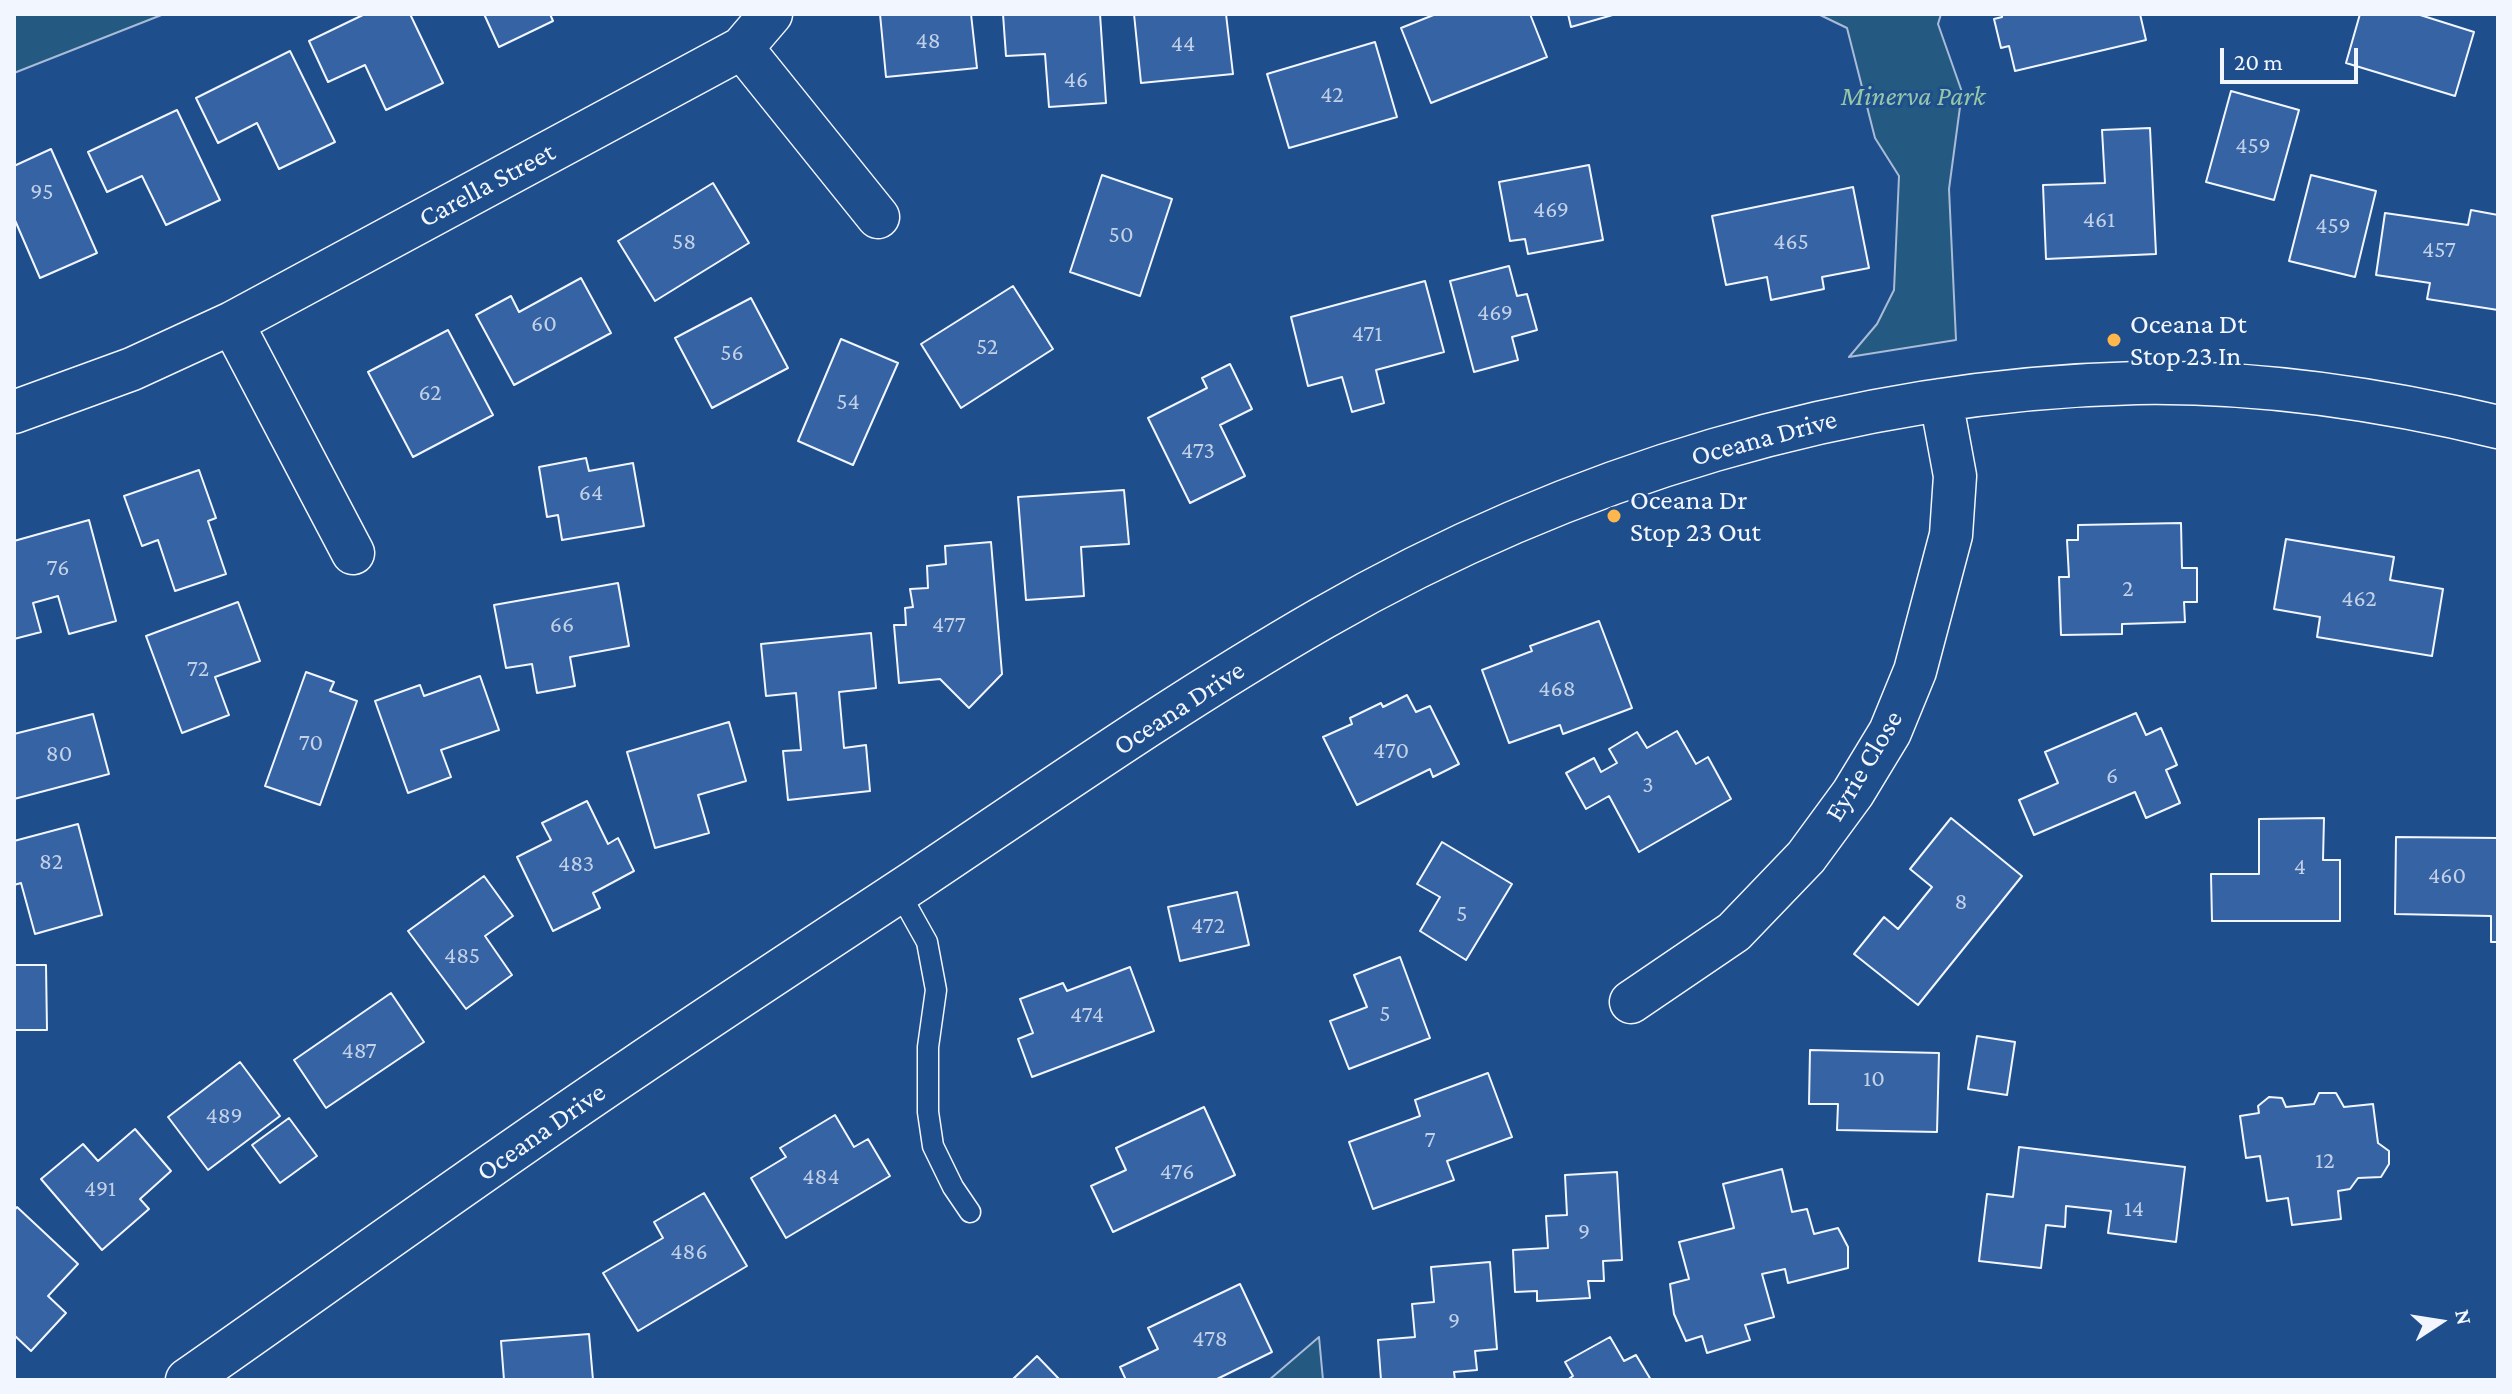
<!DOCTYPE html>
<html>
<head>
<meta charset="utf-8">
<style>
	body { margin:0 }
	#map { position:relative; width:2512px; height:1394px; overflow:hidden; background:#1f4e8c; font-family:"Crimson Pro",serif }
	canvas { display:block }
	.frame { position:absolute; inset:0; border:16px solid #f2f6ff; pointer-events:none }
	.north { position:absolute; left:2400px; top:1282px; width:80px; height:80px; -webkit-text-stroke:6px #1f4e8c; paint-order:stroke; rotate:78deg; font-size:22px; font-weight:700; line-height:32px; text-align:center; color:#f2f6ff }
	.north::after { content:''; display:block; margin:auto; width:28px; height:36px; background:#f2f6ff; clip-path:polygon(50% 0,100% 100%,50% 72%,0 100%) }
	.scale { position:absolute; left:2220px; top:48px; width:138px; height:36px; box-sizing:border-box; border:4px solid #f2f6ff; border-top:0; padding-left:10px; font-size:24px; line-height:28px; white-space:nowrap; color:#f2f6ff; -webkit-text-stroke:6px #1f4e8c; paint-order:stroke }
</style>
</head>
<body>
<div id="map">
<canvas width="2512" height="1394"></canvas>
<div class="frame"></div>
<div class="north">N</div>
<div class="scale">20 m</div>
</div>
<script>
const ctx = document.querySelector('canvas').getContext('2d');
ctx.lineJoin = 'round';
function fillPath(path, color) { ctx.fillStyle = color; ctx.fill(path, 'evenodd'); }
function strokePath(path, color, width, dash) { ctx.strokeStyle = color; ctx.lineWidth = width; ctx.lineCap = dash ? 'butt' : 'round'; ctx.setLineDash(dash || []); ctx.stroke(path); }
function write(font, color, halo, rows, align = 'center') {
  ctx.font = font + ' "Crimson Pro",serif'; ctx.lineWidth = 6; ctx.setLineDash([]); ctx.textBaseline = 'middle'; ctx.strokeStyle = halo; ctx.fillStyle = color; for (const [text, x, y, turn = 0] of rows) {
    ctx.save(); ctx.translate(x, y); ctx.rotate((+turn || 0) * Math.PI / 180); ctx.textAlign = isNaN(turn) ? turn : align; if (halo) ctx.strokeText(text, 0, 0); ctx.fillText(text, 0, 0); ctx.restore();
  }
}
const green = new Path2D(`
	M14,14H164L14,73Z
	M1818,14H1941L1938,24L1962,92L1949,189L1956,340L1849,357L1877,324L1894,290L1899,176L1875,138L1847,28Z
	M1319,1337L1323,1380H1269Z`);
fillPath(green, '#245a82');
strokePath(green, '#a8bbd7', 2);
const building = new Path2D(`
	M365,14H410L443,83L386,110L365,65L328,82L309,41Z
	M484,14H550L553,21L499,47Z
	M880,14H971L977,68L886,77Z
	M1003,14H1100L1106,103L1049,107L1045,54L1006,56Z
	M1134,14H1226L1233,74L1141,83Z
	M1436,14H1530L1547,57L1431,103L1401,28Z
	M1568,14H1616L1571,27Z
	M2002,14H2140L2146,40L2015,71L2009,46L2001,48L1994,19L2002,17Z
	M2360,14H2417L2474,32L2455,96L2346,63Z
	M1375,42L1397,117L1289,148L1267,74Z
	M290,51L335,142L279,169L257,123L218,143L196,98Z
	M2231,91L2299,110L2274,200L2206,182Z
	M177,110L220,200L166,225L142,176L107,192L88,152Z
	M2150,128L2156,254L2046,259L2043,185L2105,183L2102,130Z
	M51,149L97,253L40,278L14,218V166Z
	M1589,165L1603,240L1528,254L1525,239L1510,241L1499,182Z
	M1102,175L1172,199L1140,296L1070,272Z
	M2311,175L2376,191L2355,277L2289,261Z
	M713,183L749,243L655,301L618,241Z
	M1853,187L1869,268L1822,277L1824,289L1771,300L1767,277L1726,285L1712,216Z
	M2471,210L2498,215V310L2427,299L2430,283L2376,275L2385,213L2468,225Z
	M1509,266L1517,296L1527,294L1537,330L1512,337L1518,360L1474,372L1450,281Z
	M581,278L611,333L514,385L476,315L511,296L519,312Z
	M1425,281L1444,352L1376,370L1384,403L1352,412L1342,377L1308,386L1291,317Z
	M1013,286L1053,349L961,408L921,344Z
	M751,298L788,368L712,408L675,338Z
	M448,330L493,415L413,457L368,372Z
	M841,339L898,363L853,465L798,441Z
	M1230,364L1252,409L1220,425L1245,476L1190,503L1148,418L1207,388L1202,378Z
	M586,458L589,471L633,463L644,526L562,540L558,515L547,517L539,467Z
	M199,470L216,518L208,521L226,574L175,591L158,540L142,546L124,496Z
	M1124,490L1129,544L1081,547L1084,596L1026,600L1018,497Z
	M89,520L116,621L69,634L58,596L33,603L41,632L14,639V541Z
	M2181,523L2182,568H2197V602H2184L2185,622L2122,624V634L2061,635L2059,577H2069L2067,540H2078V525Z
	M2286,539L2394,557L2390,580L2443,589L2432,656L2317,637L2320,617L2274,609Z
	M991,542L1002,674L969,708L940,679L899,683L894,625H906L905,608L913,607L910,589L928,588L927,566L946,564L945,546Z
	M618,583L629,646L570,657L575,686L537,693L532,664L506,668L494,605Z
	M238,602L260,661L215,677L229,715L182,733L146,636Z
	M1599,621L1632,708L1563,734L1560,725L1509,743L1482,670L1532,651L1530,646Z
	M871,633L876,688L839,692L844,748L866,745L870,791L788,800L783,751L801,750L796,693L766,696L761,644Z
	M306,672L334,682L330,691L357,701L320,805L265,786Z
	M480,676L499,730L441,750L451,777L408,793L375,701L420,685L424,696Z
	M1407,695L1416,712L1430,706L1459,764L1433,777L1430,769L1357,805L1323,737L1352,724L1350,718L1381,703L1383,707Z
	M2136,713L2146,735L2161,728L2177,765L2166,770L2180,803L2146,818L2135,792L2034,835L2019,800L2058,783L2045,752Z
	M93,714L109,774L14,799V734Z
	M729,722L746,781L698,795L709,833L655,848L627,752Z
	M1677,731L1696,764L1708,757L1731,799L1639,852L1609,796L1586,809L1566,773L1594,758L1601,772L1617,763L1609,749L1637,732L1647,748Z
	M587,801L608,844L618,838L634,871L593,893L600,908L553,931L517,857L551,840L542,823Z
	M1951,818L2022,876L1918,1005L1854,954L1884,917L1898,929L1932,887L1910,869Z
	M2324,818L2323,860H2340V921H2212L2211,874H2259V819Z
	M78,824L102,915L35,934L21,883L14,885V841Z
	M2396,837L2498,838V942H2491V916L2395,914Z
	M1442,842L1512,884L1466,960L1420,931L1440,897L1417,884Z
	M484,876L513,916L485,936L512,975L466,1009L408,931Z
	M1237,892L1249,945L1180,961L1168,907Z
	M1400,957L1430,1038L1349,1069L1330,1021L1367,1007L1354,975Z
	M14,965H46L47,1030H14Z
	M1130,967L1154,1031L1032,1077L1018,1039L1033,1033L1020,999L1063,983L1067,991Z
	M391,993L424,1042L326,1108L294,1060Z
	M1977,1036L2015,1042L2007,1095L1968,1089Z
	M1810,1050L1939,1053L1937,1132L1837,1130L1838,1104H1809Z
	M240,1062L280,1116L208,1170L168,1117Z
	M1488,1073L1512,1137L1447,1161L1454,1180L1373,1209L1349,1142L1420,1116L1415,1100Z
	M2319,1093H2336L2344,1107L2373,1104L2378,1143L2389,1151V1164L2381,1177L2358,1178L2350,1189L2338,1191L2341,1219L2292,1225L2288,1198L2267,1201L2260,1156L2246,1158L2240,1116L2259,1113L2258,1106L2269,1097L2282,1098L2286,1107L2314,1104Z
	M1204,1107L1235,1175L1113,1232L1091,1186L1126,1170L1116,1148Z
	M835,1115L854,1147L868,1139L890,1176L786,1238L751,1178L786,1157L780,1148Z
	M289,1118L317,1156L280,1183L252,1145Z
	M135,1129L171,1171L140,1199L149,1209L102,1250L41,1179L83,1144L98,1161Z
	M2019,1147L2185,1167L2176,1242L2108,1233L2111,1211L2066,1206L2065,1227L2046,1225L2041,1268L1979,1261L1987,1194L2013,1197Z
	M1782,1169L1792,1212L1807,1209L1814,1234L1838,1228L1848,1247V1268L1788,1283L1785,1269L1762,1274L1774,1317L1745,1325L1750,1340L1707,1353L1702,1336L1686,1341L1674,1314L1670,1284L1689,1279L1679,1242L1734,1228L1723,1184Z
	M1617,1172L1622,1260L1603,1261L1604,1281H1588L1590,1298L1537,1301V1291L1515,1292L1513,1250L1548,1248L1546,1216L1567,1215L1565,1175Z
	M704,1193L747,1266L638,1331L603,1273L663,1238L654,1222Z
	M17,1207L78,1264L48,1296L66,1313L31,1351L14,1335V1211Z
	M1490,1262L1497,1349L1475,1351L1477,1370L1454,1372L1455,1380H1381L1378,1340L1415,1337L1412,1304L1434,1302L1431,1267Z
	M1240,1284L1272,1352L1215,1380H1126L1120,1367L1158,1349L1148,1328Z
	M589,1334L593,1380H504L501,1341Z
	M1610,1337L1624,1361L1636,1355L1651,1380H1567L1573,1376L1565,1362Z
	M1037,1356L1060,1380H1012Z`);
fillPath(building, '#3563a3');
strokePath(building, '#f2f6ff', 2);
const service = new Path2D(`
	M899,892L927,942L936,990L928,1047V1112L933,1146L953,1187L970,1212`);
const minor = new Path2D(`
	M742,48L878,217
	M232,323L353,553
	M14,412L132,369L232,323L742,48L771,14
	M1631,1002L1734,932L1806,857L1853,793L1890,732L1915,671L1951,535L1955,476L1941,400
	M187,1380C336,1276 484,1168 635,1067C728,1004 823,942 917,880C1050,791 1182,699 1321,619C1569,476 1850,390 2137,383C2258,381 2381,399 2498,427`);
strokePath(service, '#f2f6ff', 23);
strokePath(minor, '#f2f6ff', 45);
strokePath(service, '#1f4e8c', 20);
strokePath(minor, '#1f4e8c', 42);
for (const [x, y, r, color] of [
	[2114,340,8,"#ffb74d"],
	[1614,516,8,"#ffb74d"]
]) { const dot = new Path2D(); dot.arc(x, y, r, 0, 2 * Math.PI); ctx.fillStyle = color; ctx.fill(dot); strokePath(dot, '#1f4e8c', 3); }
write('24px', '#c3d1e8', null, [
	["48",928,41],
	["44",1183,44],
	["46",1076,80],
	["42",1332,95],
	["459",2253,146],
	["95",42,192],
	["469",1551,210],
	["461",2099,220],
	["459",2333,226],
	["50",1121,235],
	["58",684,242],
	["465",1791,242],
	["457",2439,250],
	["469",1495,313],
	["60",544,324],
	["471",1367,334],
	["52",987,347],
	["56",732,353],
	["62",430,393],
	["54",848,402],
	["473",1198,451],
	["64",591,493],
	["76",58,568],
	["2",2128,589],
	["462",2359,599],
	["66",562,625],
	["477",949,625],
	["72",198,669],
	["468",1557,689],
	["70",311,743],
	["470",1391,751],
	["80",59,754],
	["6",2112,776],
	["3",1648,785],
	["82",51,862],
	["483",576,864],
	["4",2300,867],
	["460",2447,876],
	["8",1961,902],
	["5",1462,914],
	["472",1208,926],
	["485",462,956],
	["5",1385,1014],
	["474",1087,1015],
	["487",359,1051],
	["10",1874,1079],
	["489",224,1116],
	["7",1430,1140],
	["12",2325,1161],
	["476",1177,1172],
	["484",821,1177],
	["491",100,1189],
	["14",2134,1209],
	["9",1584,1232],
	["486",689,1252],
	["9",1454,1321],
	["478",1210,1339]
]);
write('italic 28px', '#97c8a6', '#1f4e8c', [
	["Minerva Park",1913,96]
]);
write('28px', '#f2f6ff', '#1f4e8c', [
	["Carella Street",487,185,-28],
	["Oceana Drive",1764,438,-15],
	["Oceana Drive",1179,708,-33],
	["Eyrie Close",1864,766,-59],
	["Oceana Drive",541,1132,-35]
]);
write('28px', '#f2f6ff', '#1f4e8c', [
	["Oceana Dt",2130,324],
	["Stop 23 In",2130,356],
	["Oceana Dr",1630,500],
	["Stop 23 Out",1630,532]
], 'left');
</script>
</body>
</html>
